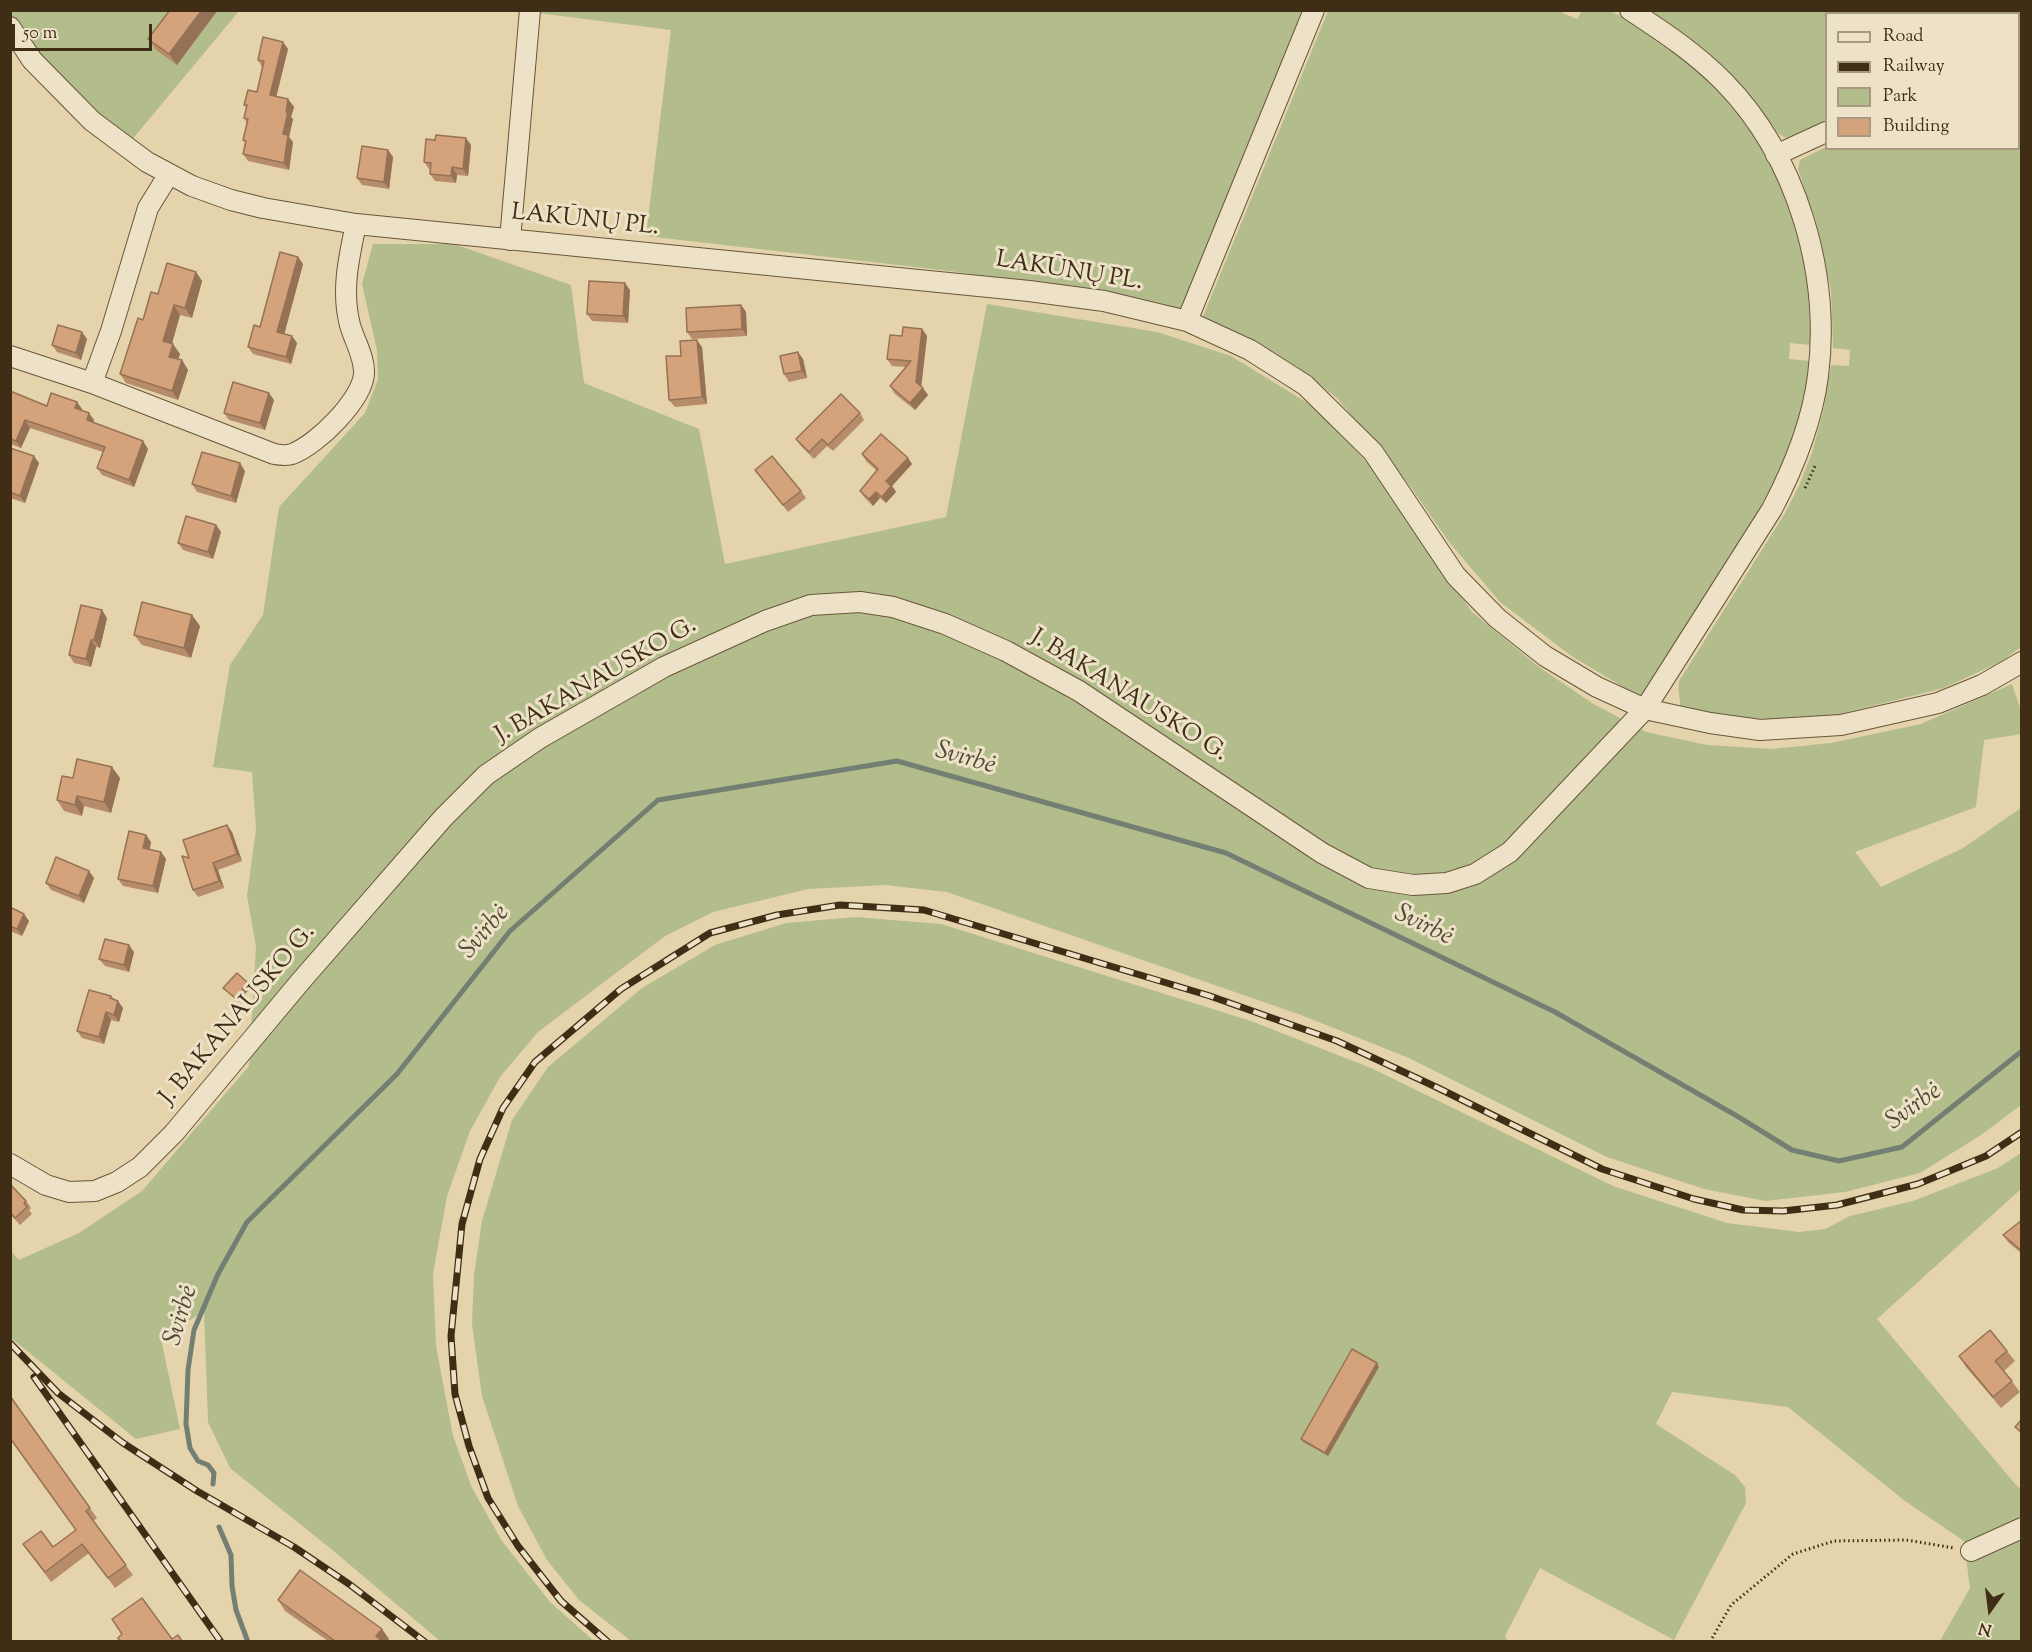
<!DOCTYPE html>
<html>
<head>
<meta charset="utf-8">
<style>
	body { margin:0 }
	#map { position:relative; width:2032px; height:1652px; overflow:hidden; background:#e4d3ab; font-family:"Sorts Mill Goudy",serif }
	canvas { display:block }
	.frame { position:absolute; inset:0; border:12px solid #402d16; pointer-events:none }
	.legend { position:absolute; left:1825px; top:12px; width:195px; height:138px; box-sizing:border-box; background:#ede2c8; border:2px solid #a89a81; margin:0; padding:8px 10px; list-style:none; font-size:18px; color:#402d16 }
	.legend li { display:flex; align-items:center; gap:12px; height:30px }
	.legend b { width:30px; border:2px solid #a89a81 }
	.north { position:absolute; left:1960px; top:1580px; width:60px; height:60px; -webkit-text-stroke:4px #ede2c8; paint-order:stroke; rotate:194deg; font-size:16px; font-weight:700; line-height:24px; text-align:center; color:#402d16 }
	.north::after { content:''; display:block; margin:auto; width:21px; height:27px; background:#402d16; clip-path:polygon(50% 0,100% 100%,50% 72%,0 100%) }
	.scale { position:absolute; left:12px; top:24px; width:140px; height:27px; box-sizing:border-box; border:3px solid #402d16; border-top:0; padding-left:8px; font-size:18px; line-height:21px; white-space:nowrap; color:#402d16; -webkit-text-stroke:4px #ede2c8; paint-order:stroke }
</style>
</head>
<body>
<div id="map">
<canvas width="2032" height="1652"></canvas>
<div class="frame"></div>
<ul class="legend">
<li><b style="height:8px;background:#ede2c8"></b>Road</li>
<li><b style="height:8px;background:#402d16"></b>Railway</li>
<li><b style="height:16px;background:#b2bd8b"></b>Park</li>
<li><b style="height:16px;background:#d5a37b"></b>Building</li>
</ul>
<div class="north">N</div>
<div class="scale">50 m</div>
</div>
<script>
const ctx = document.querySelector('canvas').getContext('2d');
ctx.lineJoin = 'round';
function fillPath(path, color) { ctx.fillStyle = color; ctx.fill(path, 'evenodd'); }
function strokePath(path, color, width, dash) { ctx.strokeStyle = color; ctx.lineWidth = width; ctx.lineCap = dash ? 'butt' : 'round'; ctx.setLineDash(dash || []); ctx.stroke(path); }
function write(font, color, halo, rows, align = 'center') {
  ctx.font = font + ' "Sorts Mill Goudy",serif'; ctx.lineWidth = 6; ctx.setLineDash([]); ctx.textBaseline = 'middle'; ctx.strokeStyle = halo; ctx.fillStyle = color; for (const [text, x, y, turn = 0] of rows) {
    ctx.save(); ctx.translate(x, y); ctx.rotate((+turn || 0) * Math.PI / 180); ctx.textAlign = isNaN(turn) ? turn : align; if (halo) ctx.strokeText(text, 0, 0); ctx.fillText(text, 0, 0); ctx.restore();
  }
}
fillPath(new Path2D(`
	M539,10L1303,11L1183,311L1157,302L950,271L646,236L671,30L538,13Z
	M1563,10L1562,13L1577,19L1582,11C1590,11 1601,9 1609,11C1625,17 1639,26 1653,35C1714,76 1760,134 1789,202C1807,247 1809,298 1811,345L1790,343L1789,359L1809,361C1803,450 1766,504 1719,577C1694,616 1668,656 1642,695L1625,688L1573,657L1500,602L1449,542L1410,486L1337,398L1299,368L1246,336L1202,319L1328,11Z
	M10,11H239L131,141L89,109L45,63L11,15Z
	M1649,11H2021V33L2019,34L2018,14H1826V122L1790,139C1766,133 1750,96 1733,78C1707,53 1680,28 1649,11Z
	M2021,55V647L2002,661L1944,688L1832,716L1770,719L1723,717L1679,709C1682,702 1677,691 1679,681L1784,515L1799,486L1812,453L1823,412L1831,365L1849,366L1850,350L1833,348L1831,290L1817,225L1798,169L1800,160L1826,147L2018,148V57Z
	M373,244H454L571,285L584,383L699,429L725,564L946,517L987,304L1157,332L1231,356L1314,407L1373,469L1472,612L1539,667L1592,703L1646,732L1707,745L1772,749L1831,743L1921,724L2012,684L2021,711V734L1984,740L1976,807L1855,852L1881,887L1963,848L2021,808V1105L1981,1135L1920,1173L1845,1192L1765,1201L1704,1189L1607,1157L1409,1058L1301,1015L947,892L885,885L808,889L713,912L665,936L538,1032L500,1077L470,1131L447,1196L433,1274L436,1346L453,1436L472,1488L502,1541L550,1602L594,1641H440L330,1548L230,1468L208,1422L204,1311L161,1339L180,1429L136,1439L11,1338L10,1250L19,1260L79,1233L142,1191L249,1066L256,946L247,896L256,829L252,772L213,767L230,665L263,615L279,507L365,413L378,379L377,350L362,284Z
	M856,917L941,924L1251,1021L1371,1068L1613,1186L1727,1223L1799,1232L1825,1229L1850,1216L1913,1201L1998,1168L2021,1153V1189L1877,1319L2016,1485L2021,1489V1641H1940L1970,1588L1964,1541L1905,1501L1788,1407L1672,1392L1656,1424L1735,1475L1745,1487L1746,1503L1674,1640L1540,1568L1505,1636L1508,1641H631L579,1600L547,1560L518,1506L482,1396L472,1324L474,1275L482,1221L512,1120L548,1067L642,988L715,945L786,923Z`), '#b2bd8b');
strokePath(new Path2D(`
	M213,1484L214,1473L208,1465L198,1461L190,1448L186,1424L188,1370L194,1330L218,1274L247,1222L397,1074L510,931L658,800L897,761L1226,853L1555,1012L1737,1116L1792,1150L1839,1161L1902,1147L2022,1051
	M219,1527L231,1555L232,1586L236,1610L248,1642`), '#747f73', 5);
const street = new Path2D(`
	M10,27L32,60L92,121L147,162L192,186L231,200L263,208L356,224L1029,291L1104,301L1187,321L1250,350L1305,385L1373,452L1456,576L1497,618L1545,656L1597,687L1645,709L1710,723L1760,730L1841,725L1938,703L1982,685L2022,662
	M2018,45L2022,43
	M1776,155L1826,132
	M510,240L530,10
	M1187,321L1314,10
	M10,356L92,383L274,454C280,455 287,456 292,454C317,445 362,400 364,374C365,357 354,340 350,325C341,291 349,257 356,224
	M92,383L111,331L148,208L169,174
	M10,1164L46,1185L69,1192L95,1191L117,1182L140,1167L174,1133L300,982L443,818L486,775L540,738L664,667L765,621L811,605L860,602L893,607L945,624L1006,651L1079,691L1322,853L1369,878L1413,885L1447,883L1475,874L1510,852L1645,709L1772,509C1794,467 1812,423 1818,376C1831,273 1797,157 1724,82C1694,52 1665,33 1630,10
	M1971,1551L2022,1528`);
strokePath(street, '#69563b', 22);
strokePath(new Path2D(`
	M1805,488L1816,464
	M1710,1642L1731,1605L1793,1554L1834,1541L1906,1540L1954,1548`), '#402d16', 3, [1.5, 3]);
strokePath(street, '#ede2c8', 20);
const rail = new Path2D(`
	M10,1343L58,1393L123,1443L197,1491L294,1547L349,1584L425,1642
	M34,1377L221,1642
	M608,1642L561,1601L518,1546L488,1498L469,1446L455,1394L451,1336L462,1224L480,1159L503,1108L535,1062L621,989L710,933L777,915L840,905L924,910L1210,996L1337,1041L1436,1087L1602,1169L1694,1199L1743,1210L1783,1211L1837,1205L1918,1184L1986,1156L2022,1132`);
strokePath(rail, '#402d16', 7);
strokePath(rail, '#ede2c8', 4.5, [14]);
fillPath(new Path2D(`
	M170,10L177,65L156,50L148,39Z
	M283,42L288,49L276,97L288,99L294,107L291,117L293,119L289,137L293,142L289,170L248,161L243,154L245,143L243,140L247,123L244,118L246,107L244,105L257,92L262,67L258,60Z
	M471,145L468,176L457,175L456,183L435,181L430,174V170L429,169L424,162Z
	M393,157L389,189L362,185L357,178Z
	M298,257L303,264L284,334L292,336L297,343L291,364L253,354L248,347Z
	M196,272L202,281L192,318L180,315L172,344L180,354L178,359L182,360L188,370L178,400L126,383L120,374L143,320L158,294Z
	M630,290L628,323L592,321L587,314Z
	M741,305L746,312L747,336L692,339L687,332Z
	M922,329L927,336L921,386L928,395L915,410L895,394L890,386L906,367L892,366L887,359L902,336Z
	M87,339L81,360L57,352L52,345Z
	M702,347L707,404L675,407L669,400L681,356Z
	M803,359L807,378L789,382L784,374Z
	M10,391L47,406L82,409L81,410L94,420L93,422L148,449L134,487L102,475L97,468L103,452L30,428L21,448L10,444Z
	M274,400L265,430L229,420L224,413Z
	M860,413L864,420L833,451L827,446L814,459L801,446L796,439Z
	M10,448L39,463L25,503L10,498Z
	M862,454L908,458L912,464L892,486L896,492L886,503L880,498L873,506L864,497L860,491L877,471L866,461Z
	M755,470L801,491L806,498L788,512Z
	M245,471L236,503L197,492L192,484Z
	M216,525L221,532L213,559L183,550L178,543Z
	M107,618L100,648L96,647L91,667L74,663L69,655Z
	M200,626L191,658L142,645L134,635Z
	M73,778H120L111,813L84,806L82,816L64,811L57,800Z
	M232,832L242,861L218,870L224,888L198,897L193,890L189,858Z
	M146,835L151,842L150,849L161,852L166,859L158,893L123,886L118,879Z
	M94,878L84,903L51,890L46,883Z
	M10,907L29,921L22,936L10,931Z
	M134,952L129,972L105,966L99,959Z
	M111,996L123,1008L119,1022L111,1020L104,1044L82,1038L77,1031Z
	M10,1184L26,1201L31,1208L29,1210L32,1214L20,1225L10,1214Z
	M2022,1220V1254L2008,1242L2003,1235Z
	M2007,1351L2015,1361L2004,1371L2020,1392L2001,1408L1966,1367L1959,1356Z
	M1379,1367L1328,1456L1303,1442L1301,1439Z
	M10,1396L97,1518L93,1521L133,1575L115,1588L89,1553L51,1582L23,1544L53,1547L76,1530Z
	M278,1600L389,1639L387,1641H328L285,1611Z`), '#b78c6a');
fillPath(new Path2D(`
	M202,10H218L177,65L169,54Z
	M283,42L288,49L275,102L270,95Z
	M288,99L294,107L291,117L293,119L289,137L293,142L289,170L284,163L283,134Z
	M466,138L471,145L468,176L463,169Z
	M388,150L393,157L389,189L384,182Z
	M452,167L457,175L456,183L451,176Z
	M298,257L303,264L283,339L277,332Z
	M196,272L202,281L192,318L185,308Z
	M625,283L630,290L628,323L623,316Z
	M174,305L180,315L170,350L163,341Z
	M741,305L746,312L747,336L742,329Z
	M922,329L927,336L921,389L916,382Z
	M82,332L87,339L81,360L76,353Z
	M292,336L297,343L291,364L286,357Z
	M697,340L702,347L707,404L702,397Z
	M173,344L180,354L176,366L169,357Z
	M798,352L803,359L807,378L802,371Z
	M182,360L188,370L178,400L172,391Z
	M923,388L928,395L915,410L910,403Z
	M269,393L274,400L265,430L260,423Z
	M77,402L82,409L80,415L75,408Z
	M89,413L94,420L92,427L87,420Z
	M25,420L30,428L21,448L16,441Z
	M143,441L148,449L134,487L129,480Z
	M34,456L39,463L25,503L20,496Z
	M908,458L912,464L892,486L896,492L886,503L882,497L886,481Z
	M240,463L245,471L236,503L231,496Z
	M876,492L880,498L873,506L869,499Z
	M216,525L221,532L213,559L208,552Z
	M102,610L107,618L100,648L94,640Z
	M192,615L200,626L191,658L184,648Z
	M91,640L96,647L91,667L86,659Z
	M112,767L120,778L111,813L104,802Z
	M77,796L84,806L82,816L75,805Z
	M227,825L232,832L242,861L237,854Z
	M146,835L151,842L148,855L143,848Z
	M161,852L166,859L158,893L153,886Z
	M213,863L218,870L224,888L219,881Z
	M89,871L94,878L84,903L79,896Z
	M24,914L29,921L22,936L17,929Z
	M129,945L134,952L129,972L124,965Z
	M248,983L251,987L238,1002L235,998Z
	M118,1001L123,1008L119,1022L114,1015Z
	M106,1012L111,1020L104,1044L99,1037Z
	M1377,1363L1379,1367L1328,1456L1325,1453Z
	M382,1629L389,1639L387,1641H380L376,1636Z`), '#957256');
const building = new Path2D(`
	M170,10H202L169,54L148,39Z
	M263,37L283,42L270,95L288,99L286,112H288L283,134L288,135L284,163L243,154L246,141L243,140L248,119L244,118L247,105H244L248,90L257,92L264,61L258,60Z
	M436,135L466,138L463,169L452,167L451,176L430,174L431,163L424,162L426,139L435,140Z
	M362,146L388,150L384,182L357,178Z
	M280,252L298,257L277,332L292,336L286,357L248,347L254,325L260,327Z
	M167,263L196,272L185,308L174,305L163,341L173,344L169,357L182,360L172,391L120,374L138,318L143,320L151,292L158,294Z
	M589,281L625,283L623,316L587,314Z
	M741,305L742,329L687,332L686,308Z
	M58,325L82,332L76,353L52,345Z
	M903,327L922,329L916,382L923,388L910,403L890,386L911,361L887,359L890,335L902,336Z
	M697,340L702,397L669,400L666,356H681L680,341Z
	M798,352L802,371L784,374L780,356Z
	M233,382L269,393L260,423L224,413Z
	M10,391L47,406L51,393L77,402L75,408L89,413L87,420L143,441L129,480L97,468L105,447L25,420L16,441L10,439Z
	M841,394L860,413L828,445L822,439L809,452L796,439Z
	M881,434L908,458L886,481L891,486L882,497L876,492L869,499L860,491L878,469L862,454Z
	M10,448L34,456L20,496L10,492Z
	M202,452L240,463L231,496L192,484Z
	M772,456L801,491L783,505L755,470Z
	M186,516L216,525L208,552L178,543Z
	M142,602L192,615L184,648L134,635Z
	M81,605L102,610L94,640H91L86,659L69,655Z
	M77,759L112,767L104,802L77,796L75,805L57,800L62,776L73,778Z
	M227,825L237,854L213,863L219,881L193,890L182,856L189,858L183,840Z
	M129,831L146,835L143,848L161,852L153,886L118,879Z
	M56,857L89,871L79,896L46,883Z
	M10,907L24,914L17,929L10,926Z
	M105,939L129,945L124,965L99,959Z
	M237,973L248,983L235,998L223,988Z
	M89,990L111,996L110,998L118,1001L114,1015L106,1012L99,1037L77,1031Z
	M10,1184L26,1201L24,1203L27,1207L15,1218L10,1212Z
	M2022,1220V1251L2003,1235Z
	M1990,1330L2007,1351L1995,1361L2012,1381L1993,1397L1959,1356Z
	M1352,1349L1377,1363L1325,1453L1301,1439Z
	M10,1396L90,1508L86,1511L126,1565L108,1578L82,1544L45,1572L23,1544L41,1531L53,1547L76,1530L10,1438Z
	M2022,1419V1433L2015,1427Z
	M300,1570L382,1629L376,1636L382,1641H335L278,1600Z
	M142,1598L172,1639L178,1635L182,1641H120L118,1638L122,1634L112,1619Z`);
fillPath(building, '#d5a37b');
strokePath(building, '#957256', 1.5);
write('24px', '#402d16', '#ede2c8', [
	["LAKŪNŲ PL.",585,222,6],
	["LAKŪNŲ PL.",1069,273,9],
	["J. BAKANAUSKO G.",597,682,-30],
	["J. BAKANAUSKO G.",1128,697,32],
	["J. BAKANAUSKO G.",239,1016,-50]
]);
write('italic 26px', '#514835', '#ede2c8', [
	["Svirbė",965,760,16],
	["Svirbė",1423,927,26],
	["Svirbė",486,933,-49],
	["Svirbė",1915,1108,-36],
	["Svirbė",183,1316,-73]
]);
</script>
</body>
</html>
